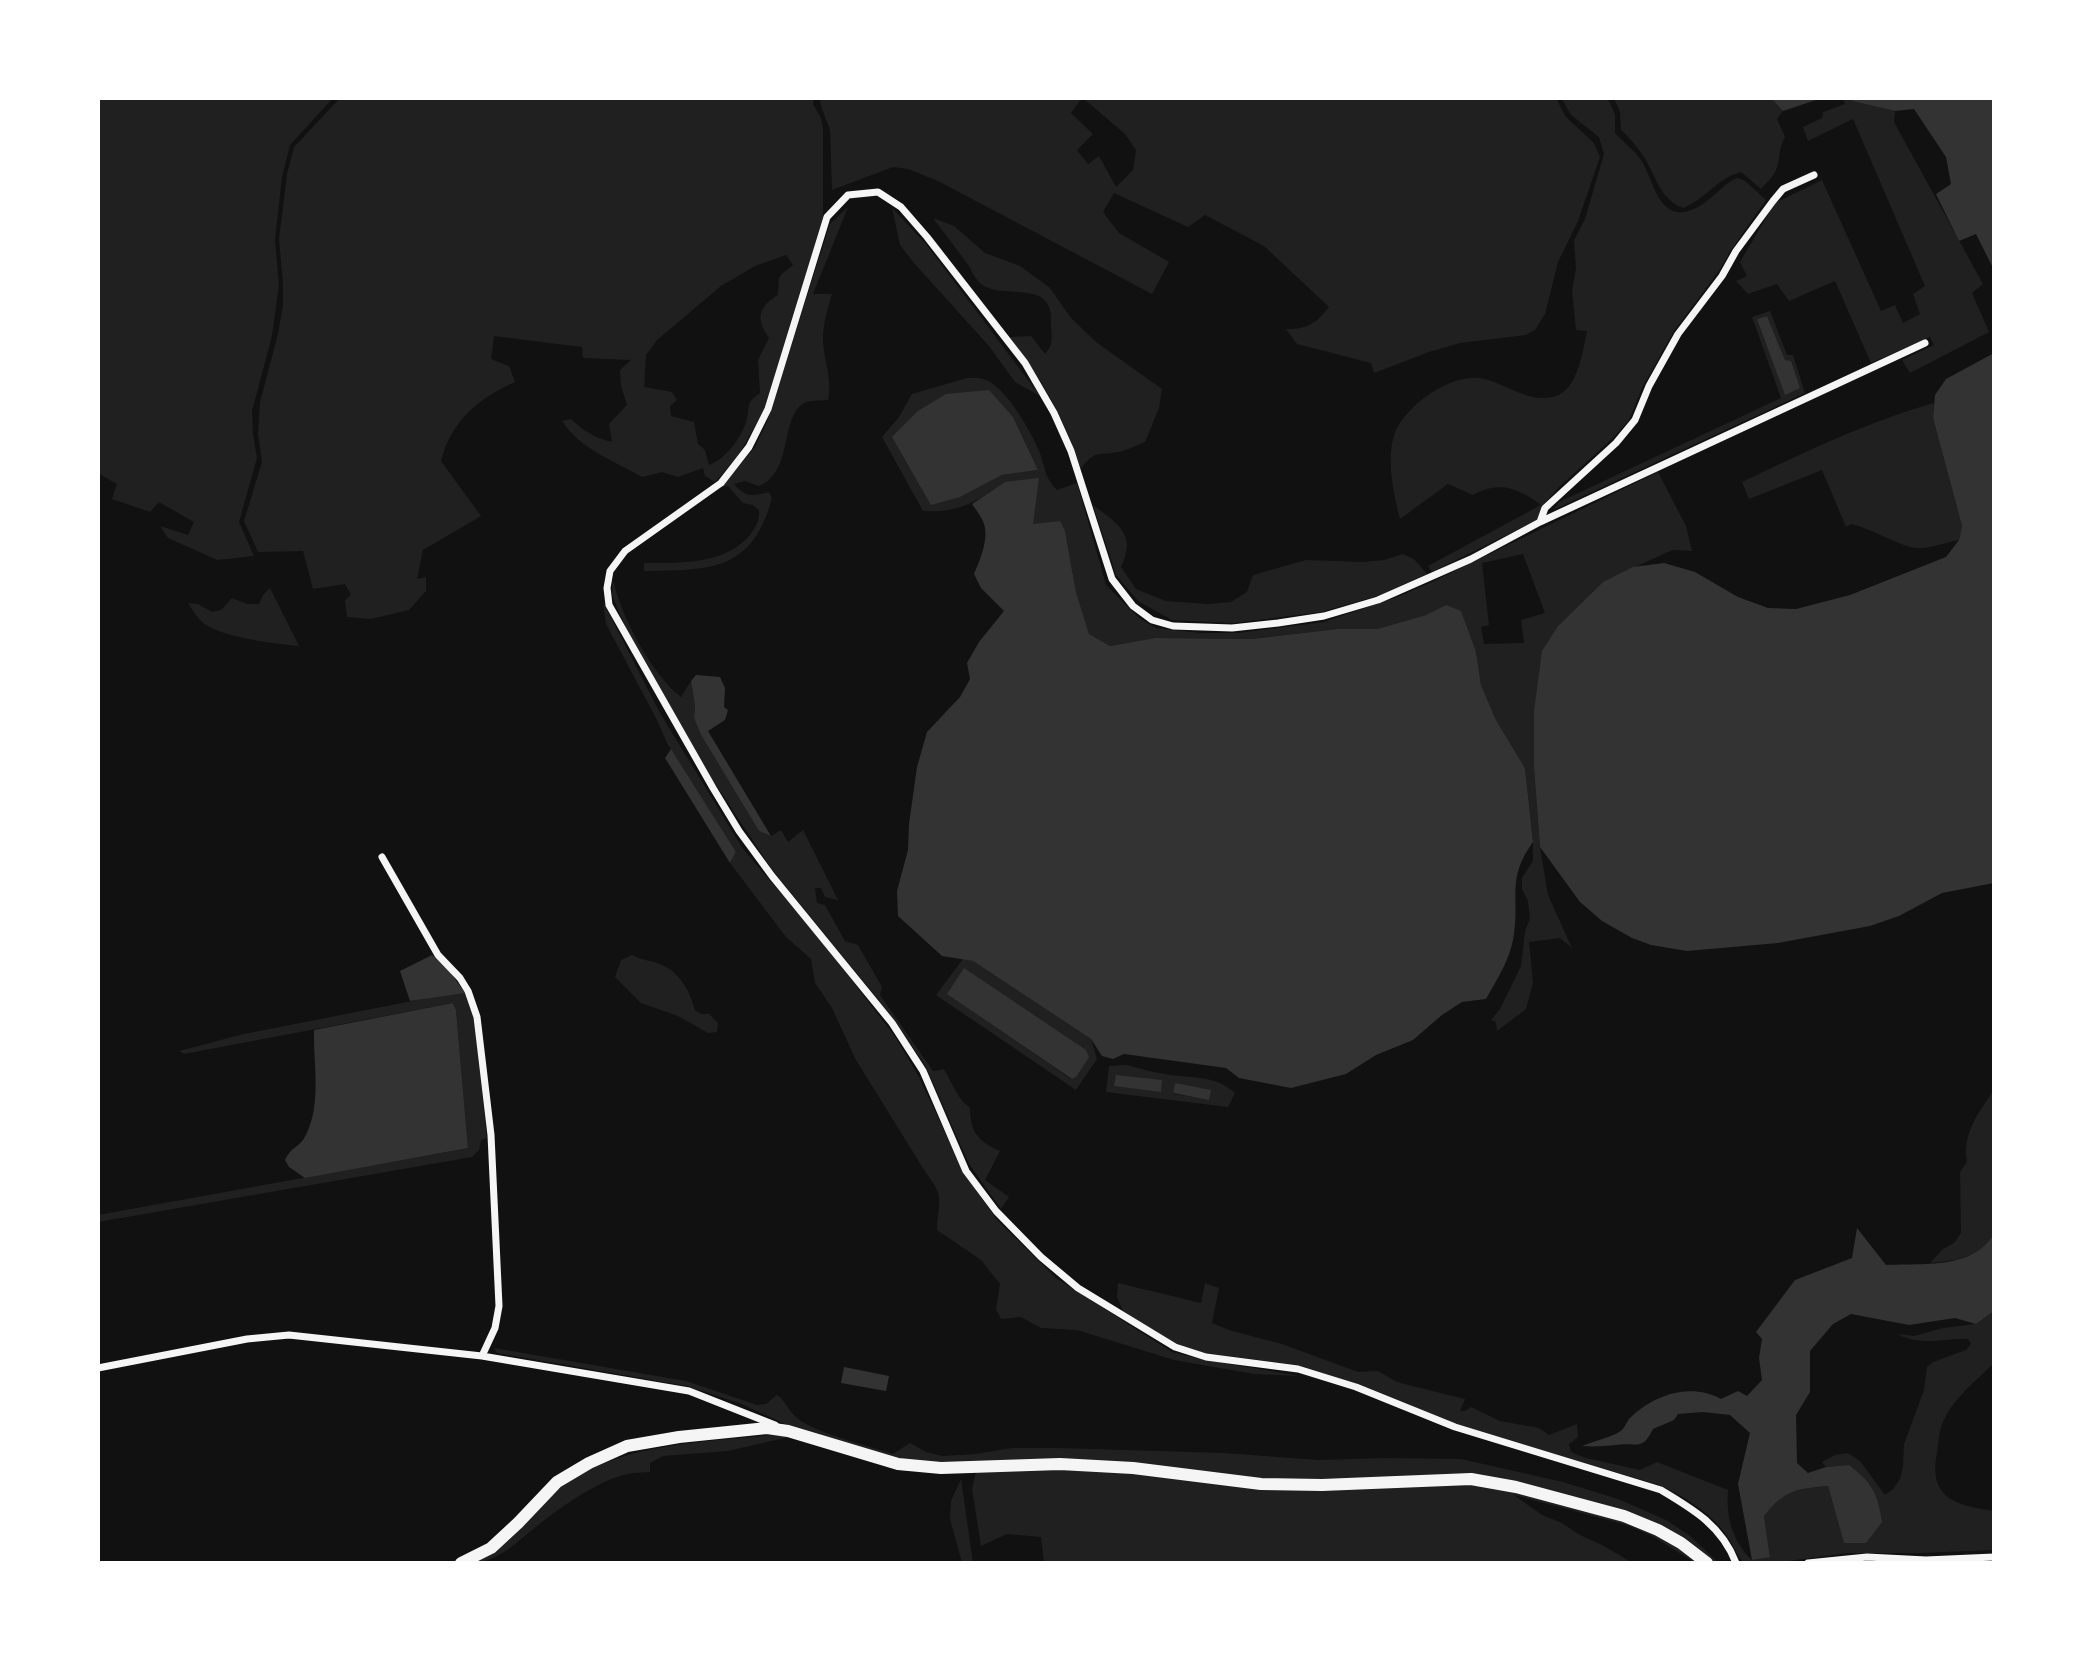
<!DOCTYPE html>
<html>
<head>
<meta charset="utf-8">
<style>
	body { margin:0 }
	#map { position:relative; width:2092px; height:1661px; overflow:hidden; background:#111; font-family:"Fira Sans Condensed",sans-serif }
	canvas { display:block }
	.frame { position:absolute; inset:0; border:100px solid #fff; pointer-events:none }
</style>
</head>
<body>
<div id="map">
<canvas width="2092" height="1661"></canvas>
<div class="frame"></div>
</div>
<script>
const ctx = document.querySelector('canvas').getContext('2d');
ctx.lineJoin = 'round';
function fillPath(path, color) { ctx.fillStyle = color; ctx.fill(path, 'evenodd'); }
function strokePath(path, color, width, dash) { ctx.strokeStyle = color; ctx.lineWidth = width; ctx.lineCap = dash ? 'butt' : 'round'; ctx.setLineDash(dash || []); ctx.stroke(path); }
fillPath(new Path2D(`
	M98,98H333L290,145L282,177L275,240L279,284L272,336L252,411L253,434L257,458L239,522L254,556L217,560L168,538L160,526L188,535L194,522L159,502L150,512L112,499L117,484L98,473Z
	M340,98H814L813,104L821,118L823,129V217L764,410L739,454L715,482L705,476L703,468L678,477L662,472L642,477C613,460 581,450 562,421L571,419C583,431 595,438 612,442L609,424L627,405L621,386L620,370L631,360L583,358L582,347L494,336L491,359L509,366L515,382C479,398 451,421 441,461L481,516L423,550L417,579L426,577V591L409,610L371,619L347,617L345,600L351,595L345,584L313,589L303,551L258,552L244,521L262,462L258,433L260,402L278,334L283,305V283L279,239L287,174L294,147ZM786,255L793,265C775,279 780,275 778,295C757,308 756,319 769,338L758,360L760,393C744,404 751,406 746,422C740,439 727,458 709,465L705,450L698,444L694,422L671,416L670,406L677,400L672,392L644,387L646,355L657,340L721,286L755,266Z
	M820,98H1082L1071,113L1093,134L1077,150L1088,164L1099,156L1116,187L1133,170L1136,150L1125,134L1083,98H1556L1565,116L1594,143L1600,157L1578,221L1558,262L1545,314L1535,330L1526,335L1460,343L1429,352L1374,373L1371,363L1297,344L1286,329C1307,329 1316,324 1329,307L1264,246L1205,215L1188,227L1114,193L1103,212L1119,233L1169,262L1152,294L938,181L908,169L893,167L832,190L830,130L821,106Z
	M1561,98H1602L1609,101L1615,114V133C1623,142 1634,150 1641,160C1653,178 1658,220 1688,211C1708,206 1719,186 1737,178L1745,181L1766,200L1731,250L1719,271L1674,331L1642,388L1629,420L1612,439L1558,488L1542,506L1537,520L1432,572L1428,566L1541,505C1519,489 1500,480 1473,495L1448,484L1400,519C1394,495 1387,464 1393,439C1400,409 1448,374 1479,378C1506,382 1528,405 1556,396C1578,389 1583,350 1587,331L1576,330L1572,291L1576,268L1574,241L1585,219L1604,154L1599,137L1571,115Z
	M1614,98H1771L1783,111L1777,119L1785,137C1778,148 1781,158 1776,170C1773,177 1766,183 1761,189L1741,172C1717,178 1706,199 1683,208C1662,199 1659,185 1649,166C1642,152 1632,140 1621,130L1620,112Z
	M1843,98L1895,111L1894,122L1983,284L1972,293L1989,332L1910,373L1902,360L1934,345L1930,337L1871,363L1835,281L1789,301L1777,284L1748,294L1736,281L1747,276L1740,262L1775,203L1822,180L1881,311L1895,305L1903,323L1920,314L1913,294L1925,286L1853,119L1808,141L1803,127L1822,118L1823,112L1845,104Z
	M848,207L813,294H832C828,308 823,323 823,338C823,359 833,379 828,400C822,401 812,400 806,402C779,414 795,471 759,486L745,481L734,484C746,498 752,496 769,492L772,498C752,572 710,570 644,571V563C679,563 725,565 750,535C756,527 760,520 759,510L753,505L743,503L728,486L722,487L755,447L767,422L830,224Z
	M892,208L926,244L1040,396L1015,382L989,346L914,263L900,245Z
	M933,218L954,226L985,253L1020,266L1050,288L1071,318L1096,342L1162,389L1159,408L1145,442C1137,445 1130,449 1122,451C1103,457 1095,447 1081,469C1066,420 1041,378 1010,337L1031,336L1045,354C1055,343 1051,336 1051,324C1055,277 1004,301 981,284C976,280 972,272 969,266C957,250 945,234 933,218Z
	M1770,311L1787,355H1793L1805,393L1553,510L1559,502L1781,398L1752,317ZM1767,316L1785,360L1757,319Z
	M967,378C972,378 978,377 983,379C1006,385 1033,435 1041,456C1046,472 1045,477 1057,490L1077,483L1106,585L1139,618L1156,628L1200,633H1238L1324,622L1400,596L1432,582L1658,472L1686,526L1692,551L1672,550L1603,582L1558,626L1534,768L1540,847L1548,895L1572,948L1560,938L1529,942L1533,983L1526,1009L1497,1031L1496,1022L1491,1020L1500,1009L1521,966L1525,932L1530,918L1528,901L1522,889V878L1533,861V842L1525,768L1496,720L1481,685L1476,652L1446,605L1426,615L1377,629H1337L1252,639L1155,638L1110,646L1089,634L1076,592L1065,531L1032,525L1005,482C975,502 960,513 923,511L882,437L899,417L912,394ZM1013,417L1038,470L1002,475L960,497ZM1523,554L1545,613L1521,620L1524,643L1484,644L1481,627L1489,625L1482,563Z
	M1934,403L1933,418L1962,526L1959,540C1947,542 1932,548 1920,548C1900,548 1872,528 1851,524L1846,527L1822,470L1749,499L1742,482C1805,452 1867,422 1934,403Z
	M1093,505C1118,524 1137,534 1121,567L1136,589L1166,601L1207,604L1231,602L1247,592L1253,575L1306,560L1363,562L1384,560L1403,554L1414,559L1427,574L1377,596L1321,612L1234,623L1172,620L1138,601L1116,575Z
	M613,580C621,616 652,675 681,697L691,681L695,706L694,718L701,735L759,831L771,836L781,830L788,842L803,830L838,900L825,897L821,888H815L817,903L825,905L845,941L858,945L882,987L880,995L933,1071L944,1069C952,1083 957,1098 970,1108C970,1132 978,1141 1000,1151L985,1180L1009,1197L1001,1209L969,1164L926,1067L894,1019L771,868L712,779L625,627L612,595Z
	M270,588L299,646C276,644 217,637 201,621C196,616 192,609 188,603L198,604L212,612L221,610L232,598L247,604H259L263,595Z
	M603,602L660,713L743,849L821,940L896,1038L919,1077L964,1173L997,1220L1056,1278L1172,1352L1200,1359L1299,1376L1254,1374L1174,1360L1077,1330L1041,1328L1021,1317L1001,1319L996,1309L1000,1284L981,1260L937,1230C938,1200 946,1199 926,1173L856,1060L832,1008L815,983L811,959L786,937L730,863L736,852L667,743L657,720L606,624Z
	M632,955C640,959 646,960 654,962C677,968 689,988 695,1010L701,1014H709L718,1023L717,1032L708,1033L678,1016L641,1003L615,977L621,960Z
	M963,959L973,961L1091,1039L1097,1059L1076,1090L936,995ZM948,994L1076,1077L1071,1079Z
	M453,993H465L474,1018L487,1138L481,1140L479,1150L472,1157L98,1222V1215L468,1148L456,1010L453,1003L184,1054L179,1051L244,1034Z
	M1127,1065C1139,1068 1152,1072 1165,1074C1192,1079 1214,1074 1235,1093L1228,1107L1106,1092L1109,1066ZM1175,1083L1209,1099L1173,1094Z
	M1994,1090V1233C1981,1257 1956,1261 1930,1263L1943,1249L1954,1243L1961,1233L1960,1172L1967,1162C1962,1134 1978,1113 1994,1090Z
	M1118,1283L1201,1303L1205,1283L1219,1288L1212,1323L1232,1331L1282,1344L1358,1372L1378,1371L1397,1382L1465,1399L1460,1411H1465L1471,1407L1500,1421L1539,1428L1549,1435L1577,1424L1578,1437L1569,1444L1571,1452L1586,1458L1640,1470L1657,1462L1728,1490C1726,1517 1732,1541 1752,1560L1770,1556L1764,1516C1786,1489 1795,1490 1828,1486L1844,1542L1849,1465L1826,1467L1822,1462L1835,1455L1848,1453L1860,1461L1885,1495L1893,1489L1900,1479L1903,1466L1904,1444L1924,1390L1927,1367L1933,1362L1966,1350L1971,1344L1968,1339C1940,1338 1925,1347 1897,1334L1914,1336L1943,1328L1976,1324L1994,1311L1993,1364C1974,1383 1947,1403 1940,1431C1938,1440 1938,1450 1936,1458C1930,1500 1960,1506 1994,1511V1550L1920,1553H1848L1774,1563H1744C1737,1556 1734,1547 1729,1539C1712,1513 1687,1498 1659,1485L1455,1424L1355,1384L1298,1365L1205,1353L1176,1344L1144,1326L1123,1311L1117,1297Z
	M494,1348L686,1381L757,1405L766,1404L777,1395C786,1401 787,1409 795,1416C810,1432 870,1446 893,1454L910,1443L926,1452L942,1456L975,1454L1012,1448H1058L1224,1453L1318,1460L1385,1458L1461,1459L1563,1482L1618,1499L1666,1520L1689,1535L1719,1563H1713L1684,1539L1472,1474L1322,1480H1261L898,1460L790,1426L739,1403L687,1386L497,1353Z
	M773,1435L789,1437L728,1451L663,1456L650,1463V1472C642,1473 635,1472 628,1474C600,1479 559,1508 537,1526C518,1541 497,1563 472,1563C486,1555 501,1548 512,1537C530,1519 545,1498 566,1483C626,1443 703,1442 773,1435Z
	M1060,1468L1136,1472L1262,1488L1471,1483L1512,1491L1628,1522L1654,1533L1701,1563H1696L1652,1536L1627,1525L1514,1495L1542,1515L1562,1523L1580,1535L1602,1545L1633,1563H1044L1041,1537L1007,1534L981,1546L972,1489L976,1472Z
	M961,1479L973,1563H962L950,1519L951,1501Z`), '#202020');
fillPath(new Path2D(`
	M1771,98H1822L1783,111Z
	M1849,98H1994V270L1976,234L1959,241L1936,194L1951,184L1946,157L1914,109L1895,111L1853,101Z
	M1767,316L1785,360L1791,361L1800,388L1785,395L1757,319Z
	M1994,353V883L1942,893L1899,916L1870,926L1778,943L1687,951L1651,945L1632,938L1602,921L1580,902L1540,847L1534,768V711L1542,651L1558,626L1603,582L1633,567L1664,563L1695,572L1738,597L1768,608L1796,609L1850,595L1946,557L1959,540L1962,526L1933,418L1935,395L1946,379Z
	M989,390L1013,417L1038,470L1002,475L960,497L931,505L892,437L918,411L946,394Z
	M1039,478L1033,524L1060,521L1065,531L1076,592L1089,634L1110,646L1155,638L1252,639L1337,629H1377L1426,615L1446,605L1461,611L1476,652L1481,685L1496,720L1525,768L1533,842C1505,880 1521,900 1513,940C1509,961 1496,981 1486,999L1462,1002L1442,1015L1413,1040L1376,1055L1346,1074L1291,1088L1239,1078L1226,1068L1124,1054L1113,1059L1102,1056L1091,1039L973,961L942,956L898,916L897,891L908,850L909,824L917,767L927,732L960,697L970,679L967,663L979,642L1004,611L981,588L974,574C980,560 989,539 984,524C982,517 976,510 972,504L1005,482Z
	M696,675L720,677L725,688L724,707L728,710L725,720L708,731L771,836L759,831L701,735L694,718L695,706L691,681Z
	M671,749L736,852L730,863L665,758Z
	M432,955L450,972L465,993L410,1001L400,971Z
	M964,968L1086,1050L1089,1057L1076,1077L1072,1079L947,994Z
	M453,1003L456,1010L468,1148L305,1178L289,1167L285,1160C291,1147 297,1148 303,1140C323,1108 313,1065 314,1030Z
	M1116,1075L1162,1080L1161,1092L1114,1086Z
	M1175,1083L1211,1090L1209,1100L1173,1093Z
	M1857,1228L1886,1265C1922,1263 1974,1270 1994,1233V1311L1976,1324L1955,1318L1909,1325L1851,1314L1833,1324L1810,1351V1392L1796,1415L1797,1463L1808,1473L1826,1467L1849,1465C1873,1484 1877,1492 1882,1522L1866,1543H1844L1828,1486C1796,1489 1785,1490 1764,1516L1770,1557L1752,1560L1738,1484L1750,1433L1730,1415L1703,1412L1678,1414L1674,1420L1653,1429C1642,1452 1636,1442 1616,1445C1604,1446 1595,1447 1582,1446C1592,1442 1614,1436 1619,1432C1624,1430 1626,1423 1629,1419C1653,1395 1690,1382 1721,1399L1738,1391L1747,1396L1762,1380L1759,1358L1762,1339L1756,1332L1795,1280L1852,1258Z
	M844,1367L889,1376L886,1391L841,1383Z`), '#333');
strokePath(new Path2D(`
	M1540,522L1545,508L1616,443L1635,420L1649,386L1678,334L1722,276L1736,251L1773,201L1783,189L1814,175
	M382,857L438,955L460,978L468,991L477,1017L491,1135L499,1306L495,1328L482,1356
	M98,1368L247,1339L289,1335L482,1356L689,1391L775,1425
	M1736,1563C1722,1526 1693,1509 1661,1490L1455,1427L1356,1387L1298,1369L1206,1357L1175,1347L1078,1288L1041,1257L996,1211L966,1171L923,1071L892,1023L772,876L739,831L713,788L609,605L607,588L610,571L625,551L721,483L749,447L768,409L827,217L848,195L878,192L901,207L927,237L1025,363L1054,413L1071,451L1112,579L1133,606L1152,620L1173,626L1232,628L1278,623L1324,616L1378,600L1471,559L1540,522L1925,343
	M1808,1563L1867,1557L1926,1560L1994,1557`), '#f5f5f5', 7);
strokePath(new Path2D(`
	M461,1563L491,1548L518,1523L557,1482L589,1463L627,1446L679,1437L767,1428L788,1431L898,1464L941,1468L1060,1464L1133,1468L1261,1484L1322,1485L1471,1479L1516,1487L1624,1516L1658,1530L1681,1543L1707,1563`), '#f5f5f5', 12);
</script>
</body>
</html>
